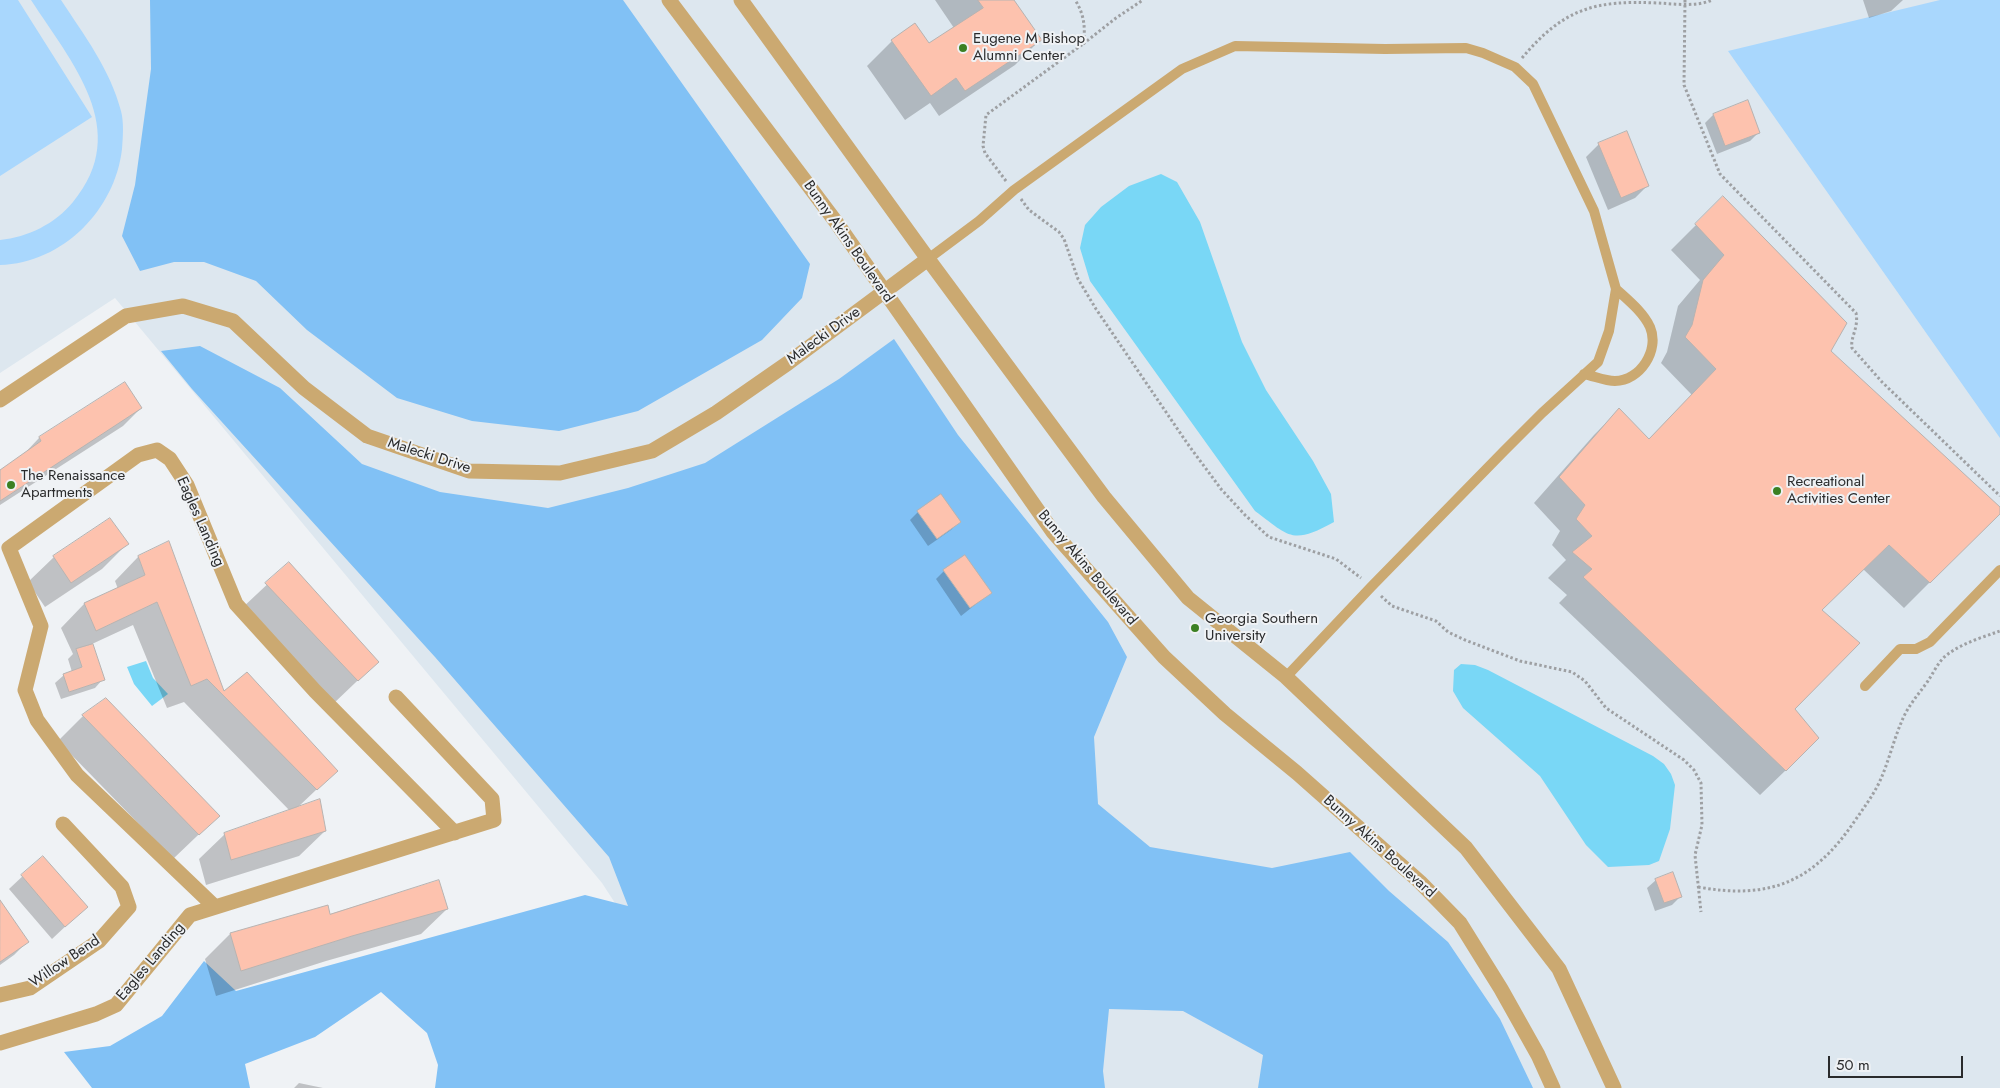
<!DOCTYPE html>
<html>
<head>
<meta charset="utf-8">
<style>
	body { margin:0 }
	#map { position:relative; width:2000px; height:1088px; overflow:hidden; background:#eff2f5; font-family:Jost,sans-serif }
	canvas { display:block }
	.scale { position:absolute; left:1828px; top:1056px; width:135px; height:22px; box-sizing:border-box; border:2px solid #2a2b2c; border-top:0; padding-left:6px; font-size:15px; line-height:18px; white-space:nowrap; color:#2a2b2c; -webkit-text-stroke:4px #eff2f5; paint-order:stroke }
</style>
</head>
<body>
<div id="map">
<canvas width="2000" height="1088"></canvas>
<div class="scale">50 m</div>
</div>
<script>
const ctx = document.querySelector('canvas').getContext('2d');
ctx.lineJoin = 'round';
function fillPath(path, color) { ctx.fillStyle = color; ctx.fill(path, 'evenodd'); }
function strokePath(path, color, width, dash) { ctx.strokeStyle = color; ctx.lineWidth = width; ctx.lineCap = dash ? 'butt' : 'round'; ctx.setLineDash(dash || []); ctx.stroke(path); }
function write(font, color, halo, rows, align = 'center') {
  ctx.font = font + ' Jost,sans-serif'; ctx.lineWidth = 4; ctx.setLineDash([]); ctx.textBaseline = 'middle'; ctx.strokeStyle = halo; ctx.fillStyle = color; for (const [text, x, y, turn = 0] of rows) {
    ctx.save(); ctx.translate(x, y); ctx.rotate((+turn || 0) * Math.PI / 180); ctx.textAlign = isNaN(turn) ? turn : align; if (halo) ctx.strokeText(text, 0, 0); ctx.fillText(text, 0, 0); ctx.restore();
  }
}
fillPath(new Path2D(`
	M0,0H2000V1088H735L602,883L115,298L0,373Z`), '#dde7ef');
fillPath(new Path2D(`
	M0,0H18L92,117L0,176Z
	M31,0H61C84,35 110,69 121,111C124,122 123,137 122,149C115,210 63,263 0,265V240C28,237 55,224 73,202C133,130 71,62 31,0Z
	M1940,0H2000V438L1728,51Z`), '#a9d7fd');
fillPath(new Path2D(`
	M150,0H623L810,264L802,298L762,340L638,411L559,431L472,421L397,398L307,330L256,281L204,262H174L140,271L122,236L135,185L151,69Z
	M894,339L958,435L1108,622L1127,657L1094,737L1098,804L1150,847L1272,868L1350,852L1389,891L1448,942L1500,1019L1533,1088H1258L1263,1055L1183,1011L1109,1009L1103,1071L1105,1088H435L438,1065L427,1033L381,992L315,1037L245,1064L250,1088H92L64,1052L110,1046L162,1016L204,961L236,991L585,895L628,906L609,857L435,657L192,389L161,351L200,346L280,388L362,464L440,492L548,508L628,488L705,463L839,379Z`), '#81c1f5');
fillPath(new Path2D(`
	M1161,174L1177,182L1200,222L1242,342L1266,390L1313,461L1331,494L1334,522C1292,545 1290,537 1255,511L1090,281L1080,248L1085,225L1101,207L1129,186Z
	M146,661L153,678L168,694L152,706L134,684L127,667Z
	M1461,664L1475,665L1488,670L1653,756L1664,764L1671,774L1675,785L1670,829L1659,861L1649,865L1608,867L1586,845L1540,776L1463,708L1453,691L1454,670Z`), '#79d7f6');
fillPath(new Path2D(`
	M935,0H1012L1040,40L1015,65L939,116L930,103L905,120L867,66L892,41L928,45L954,28Z
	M1863,0H1903L1891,11L1869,18Z
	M1713,115L1759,132L1750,141L1717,154L1705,123Z
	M1599,144L1648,185L1635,198L1608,210L1586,157Z
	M1723,198L1829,351L2000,508V512L1904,608L1863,569L1821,610L1793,709L1786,770L1760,795L1559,603L1567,595L1548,578L1566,560L1552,545L1560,531L1534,503L1594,435L1619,410L1648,440L1692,395L1661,363L1667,352L1678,306L1700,280L1671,250Z
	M125,383L141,408L123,426L0,505V471L22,456L39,438Z
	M918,512L959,522L951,530L928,546L910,520Z
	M110,519L127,544L102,569L45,607L28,582L54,557Z
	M168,543L224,693L336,771L297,808L325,831L299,856L206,885L199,859L225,834L290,811L184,702L167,708L133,625L92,644L103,679L95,688L61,699L55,683L64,675L72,672L68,659L73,654L61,628L84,604L118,589L115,581L138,557Z
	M289,564L377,662L332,705L241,609Z
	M944,571L990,593L961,616L936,579Z
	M83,716L218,816L173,859L58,741Z
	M43,857L86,907L52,939L9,889Z
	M1656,880L1680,897L1672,905L1655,911L1647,888Z
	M0,903L27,942L14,955L0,965Z
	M447,909L421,934L326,961L216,996L205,959L230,934L330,916Z
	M299,1083L323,1088H294Z`), '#0003');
const building = new Path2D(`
	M978,0H1014L1042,40L965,91L956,78L931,96L891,40L915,23L929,43L983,8Z
	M1748,100L1760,133L1725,146L1713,114Z
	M1627,131L1649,186L1621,198L1598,143Z
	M1723,196L1847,323L1831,351L2000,507V514L1930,583L1889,545L1822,610L1860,643L1795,709L1819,738L1786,771L1583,577L1592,569L1572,552L1592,536L1576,519L1585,505L1559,477L1619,408L1649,439L1716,369L1685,337L1692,325L1703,280L1724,255L1695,224Z
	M125,382L142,408L0,501V470L41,441L39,437Z
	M941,494L961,522L937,539L917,511Z
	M110,518L129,544L71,583L53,556Z
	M169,541L224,691L247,672L338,771L317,790L207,679L191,686L157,602L96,631L84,603L145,575L138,556Z
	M965,555L992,593L970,608L943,570Z
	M289,562L379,662L358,681L265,583Z
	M93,644L105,680L69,692L63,674L82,667L76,649Z
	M106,698L220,816L199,835L82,715Z
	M320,799L326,831L231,860L224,833Z
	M43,856L88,907L65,927L21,875Z
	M1673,872L1682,897L1664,903L1655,879Z
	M439,880L448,909L352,936L241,971L230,933L328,905L330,914Z
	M0,900L29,942L0,962Z`);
fillPath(building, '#fdc2ae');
strokePath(building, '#b7b3b1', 1);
strokePath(new Path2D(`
	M1685,0L1684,85L1720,174L1856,313C1859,328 1850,337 1852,348L1882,382L2000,496
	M1083,44L1116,18L1143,0
	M1522,58C1564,8 1595,0 1658,3C1676,4 1696,7 1712,0
	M1006,181L985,153L983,146L986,115L1083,44C1086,29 1084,13 1075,0
	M1021,199L1029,210L1059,232L1064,239L1078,279L1096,309L1187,443L1221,489L1245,515L1269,537L1336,559L1361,578
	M1381,596L1392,606L1436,621L1448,632L1465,640L1520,661L1572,672L1585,681L1606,708L1684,760L1694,770L1701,783L1702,825L1695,855L1701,912
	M1698,887C1770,900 1813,882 1854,822C1863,809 1872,797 1879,783C1888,764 1893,742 1901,723C1907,707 1918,695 1928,681C1934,672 1939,660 1948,654C1963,643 1983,637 2000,631`), '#9ea0a3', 3, [2.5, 2.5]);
strokePath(new Path2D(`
	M928,259L979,221L1014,190L1182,69L1235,46L1385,49L1466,48L1483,53L1515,67L1533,84L1594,211L1616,289L1609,331L1598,362L1542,413L1504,451L1371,587L1286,677
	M1584,374C1594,376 1605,381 1615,381C1640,381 1660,350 1650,327C1643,312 1628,300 1616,289
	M1865,686L1900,649H1916L1930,642L2000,570`), '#cba971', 10);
strokePath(new Path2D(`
	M669,0L836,222L1053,532L1164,657L1225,714L1297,773L1420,882L1460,923L1501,989L1538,1055L1553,1088
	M741,0L928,259L1104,497L1188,598L1286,677L1466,848L1559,969L1614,1088
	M0,400L126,316L183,306L233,321L304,388L367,436L469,471L560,473L652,451L716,413L788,363L928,259
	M215,907L77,775L37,720L25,690L41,626L9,548L138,455L157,450L170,459L187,485L236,604L315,691L455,833
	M0,995L30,988L99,941L129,907L122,887L63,824
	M0,1043L96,1014L116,1005L190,915L494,820L492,799L396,697`), '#cba971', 15);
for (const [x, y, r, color] of [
	[963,48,5,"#3b8023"],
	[11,485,5,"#3b8023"],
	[1777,491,5,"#3b8023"],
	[1195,628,5,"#3b8023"]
]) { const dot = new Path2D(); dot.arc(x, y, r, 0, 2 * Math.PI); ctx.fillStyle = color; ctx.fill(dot); strokePath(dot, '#eff2f5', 2); }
write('15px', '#2a2b2c', '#eff2f5', [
	["Eugene M Bishop",973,39],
	["Alumni Center",973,56],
	["The Renaissance",21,476],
	["Apartments",21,493],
	["Recreational",1787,482],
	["Activities Center",1787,499],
	["Georgia Southern",1205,619],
	["University",1205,636]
], 'left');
write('15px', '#2a2b2c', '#eff2f5', [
	["Bunny Akins Boulevard",848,242,55],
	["Malecki Drive",824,336,-36],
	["Malecki Drive",429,456,18],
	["Eagles Landing",200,522,66],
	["Bunny Akins Boulevard",1087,568,50],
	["Bunny Akins Boulevard",1379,847,42],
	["Willow Bend",65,962,-34],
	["Eagles Landing",151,962,-50]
]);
</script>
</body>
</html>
